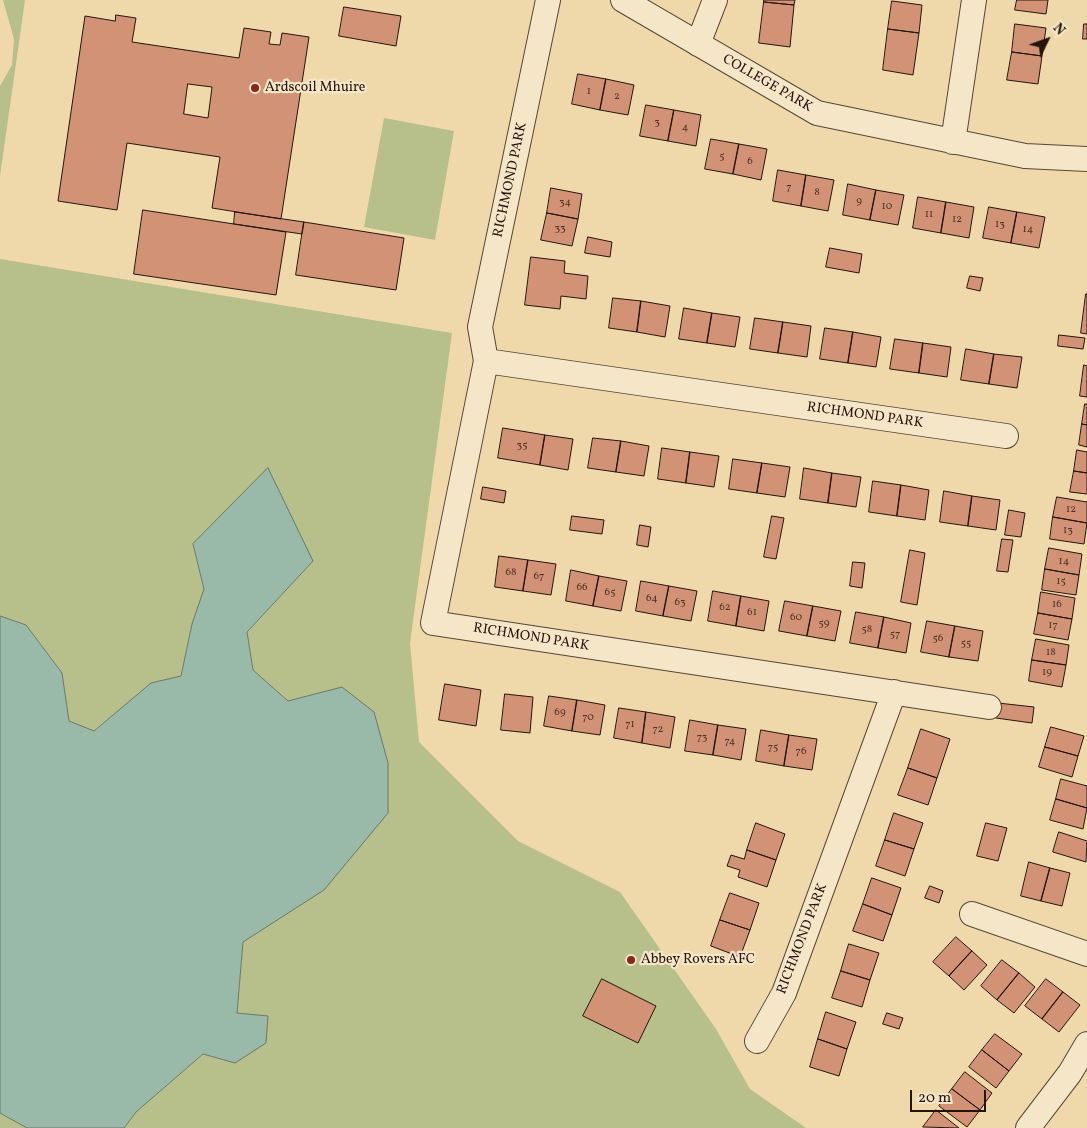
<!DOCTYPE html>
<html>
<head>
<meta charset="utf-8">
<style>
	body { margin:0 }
	#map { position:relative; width:1087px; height:1128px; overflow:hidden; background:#efd9ab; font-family:Vollkorn,serif }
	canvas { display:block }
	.north { position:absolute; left:1022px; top:15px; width:50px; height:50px; -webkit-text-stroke:4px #f5e6c8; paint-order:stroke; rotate:48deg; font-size:14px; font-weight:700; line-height:20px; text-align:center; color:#24150c }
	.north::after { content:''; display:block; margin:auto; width:18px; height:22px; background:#24150c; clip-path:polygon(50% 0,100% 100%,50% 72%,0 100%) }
	.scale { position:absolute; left:910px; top:1090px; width:76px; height:22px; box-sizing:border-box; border:2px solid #24150c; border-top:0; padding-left:6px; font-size:15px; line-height:18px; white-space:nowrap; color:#24150c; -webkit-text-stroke:4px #f5e6c8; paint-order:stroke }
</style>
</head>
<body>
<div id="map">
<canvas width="1087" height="1128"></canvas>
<div class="north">N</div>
<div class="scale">20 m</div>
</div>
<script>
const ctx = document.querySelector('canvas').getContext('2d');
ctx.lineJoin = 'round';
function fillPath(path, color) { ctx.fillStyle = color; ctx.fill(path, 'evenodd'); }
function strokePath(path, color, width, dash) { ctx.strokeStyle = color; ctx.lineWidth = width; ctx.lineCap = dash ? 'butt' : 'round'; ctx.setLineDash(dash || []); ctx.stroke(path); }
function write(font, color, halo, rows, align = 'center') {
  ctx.font = font + ' Vollkorn,serif'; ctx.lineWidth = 4.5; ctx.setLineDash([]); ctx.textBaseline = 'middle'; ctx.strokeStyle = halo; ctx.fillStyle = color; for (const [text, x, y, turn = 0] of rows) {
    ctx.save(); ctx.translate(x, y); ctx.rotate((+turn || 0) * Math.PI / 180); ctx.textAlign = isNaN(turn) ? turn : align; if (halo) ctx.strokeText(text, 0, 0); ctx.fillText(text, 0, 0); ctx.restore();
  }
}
fillPath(new Path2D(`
	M3,0H25L0,176V86L12,65L14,39Z
	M384,118L454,131L435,240L364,227Z
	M0,259L452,333L410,643L419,742L518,841L620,892L716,1029L750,1089L806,1128H124L136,1112L203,1054L235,1063L237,1013L243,942L324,889L288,701L253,670L247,632L313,561L193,544L204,589L192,624L181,676L151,684L94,731L69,722L62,673L26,625L0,616Z
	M0,1113L27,1128H0Z`), '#b7bf8a');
const water = new Path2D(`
	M268,468L313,561L247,632L253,670L288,701L342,687L374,712L388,763V813L324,890L243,942L237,1013L268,1016L266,1043L235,1063L203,1054L136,1112L124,1128H27L0,1113V616L26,625L62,673L69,721L94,731L151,683L181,676L192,624L204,589L193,544Z`);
fillPath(water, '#9abaa9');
strokePath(water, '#6b786a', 1);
const building = new Path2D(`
	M764,0H795L794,5L764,2Z
	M1017,0H1048L1046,14L1015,10Z
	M892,1L922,5L919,33L888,29Z
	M764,2L794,5L790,47L759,43Z
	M344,7L401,16L396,46L339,36Z
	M116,15L136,18L132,42L239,58L244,28L271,32L269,44L280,45L282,33L309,37L281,219L212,208L220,157L127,143L117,210L58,201L85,16L115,21ZM188,84L212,87L208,118L184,114Z
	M1015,24L1046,28L1042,56L1012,52Z
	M1084,24H1087V39H1083Z
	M888,29L919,33L913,75L883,70Z
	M1012,52L1042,56L1038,84L1007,80Z
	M578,74L606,79L600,110L572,104Z
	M606,79L634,85L628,115L600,110Z
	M646,105L674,110L668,141L640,136Z
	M674,110L701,115L696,146L668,141Z
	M711,139L739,144L733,174L705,169Z
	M739,144L767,149L761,180L733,174Z
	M778,170L806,175L801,206L773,201Z
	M806,175L834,180L828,211L801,206Z
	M848,184L876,190L870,220L843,215Z
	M551,188L582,194L578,219L547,213Z
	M876,190L904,195L898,225L870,220Z
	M918,197L946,202L941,233L913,228Z
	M946,202L974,207L969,238L941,233Z
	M989,207L1017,212L1011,243L983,238Z
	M143,210L286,232L276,295L134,274Z
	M235,212L304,222L302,234L234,224Z
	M1017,212L1045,217L1039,248L1011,243Z
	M547,213L578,219L572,246L541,240Z
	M304,222L404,238L396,290L296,275Z
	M588,237L612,242L610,257L585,253Z
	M830,248L862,254L859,273L826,267Z
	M531,257L565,261L564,273L588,276L586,299L561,296L560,309L525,305Z
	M970,276L983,278L980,291L967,288Z
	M1086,294H1087V334L1081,333Z
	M613,298L641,301L637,332L609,328Z
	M641,301L670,306L665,337L637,332Z
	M684,308L712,313L707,343L679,339Z
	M712,313L740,317L735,347L707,343Z
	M755,318L783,322L778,353L750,349Z
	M783,322L811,326L807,357L778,353Z
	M825,328L853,332L848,363L820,359Z
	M853,332L881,337L876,367L848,363Z
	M1059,335L1085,338L1083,349L1058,346Z
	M895,339L923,343L919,373L890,369Z
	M923,343L951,347L947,377L919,373Z
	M966,349L994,354L989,384L961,380Z
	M994,354L1022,357L1017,388L989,384Z
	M1084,365L1087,366V397L1080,396Z
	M1085,404H1087V425L1082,424Z
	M1082,424L1087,425V447L1079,445Z
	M503,428L545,435L540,465L498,458Z
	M545,435L573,439L568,470L540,465Z
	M593,438L621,441L616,472L588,468Z
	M621,441L649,446L644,476L616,472Z
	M662,448L690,452L686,483L658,479Z
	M1077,450L1087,452V473L1074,471Z
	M690,452L719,456L714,487L686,483Z
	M733,459L762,463L757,493L729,489Z
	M762,463L790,467L785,497L757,493Z
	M804,468L832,473L828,503L800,499Z
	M1074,471L1087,473V494L1070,492Z
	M832,473L861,477L856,507L828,503Z
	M873,481L901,485L897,516L869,512Z
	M901,485L929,490L925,520L897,516Z
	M483,487L506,491L504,503L481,499Z
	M944,491L972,496L968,526L940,522Z
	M972,496L1000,500L996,530L968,526Z
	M1057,497L1087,502V523L1053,517Z
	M1009,510L1025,513L1021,537L1005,535Z
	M572,516L604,520L602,534L570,530Z
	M772,516L784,518L776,559L764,557Z
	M1053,517L1087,523L1084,544L1050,539Z
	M640,525L651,527L648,547L637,545Z
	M1002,539L1013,540L1008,572L997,571Z
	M1049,548L1082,554L1079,575L1045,569Z
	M910,550L925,553L917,605L901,602Z
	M499,556L528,560L523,591L495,587Z
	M528,560L556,564L551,595L523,591Z
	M853,562L865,563L862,588L850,586Z
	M1045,569L1079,575L1076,595L1042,590Z
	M571,570L599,576L593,606L566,601Z
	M599,576L627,581L621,611L593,606Z
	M641,581L669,586L663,616L636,611Z
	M669,586L697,591L691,621L663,616Z
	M713,591L741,596L736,626L708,621Z
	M1041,592L1075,598L1072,619L1038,613Z
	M741,596L769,601L764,631L736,626Z
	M785,601L813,606L807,636L779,631Z
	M813,606L841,611L835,641L807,636Z
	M856,612L884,617L878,648L850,643Z
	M1038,613L1072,619L1068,640L1034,634Z
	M884,617L911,623L906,653L878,648Z
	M927,621L955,626L949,657L921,652Z
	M955,626L983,631L978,661L949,657Z
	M1036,639L1069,645L1066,665L1032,660Z
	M1032,660L1066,665L1062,687L1029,681Z
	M445,684L481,690L476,726L439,720Z
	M505,694L533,697L530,733L501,730Z
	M549,696L577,700L572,731L544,726Z
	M577,700L605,705L600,735L572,731Z
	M998,703L1034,707L1032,723L996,718Z
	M619,708L646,712L642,743L614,738Z
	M646,712L675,717L670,748L642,743Z
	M690,720L718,725L713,755L685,751Z
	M718,725L746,729L741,760L713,755Z
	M1051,727L1084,736L1078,756L1045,747Z
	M921,729L950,739L937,778L908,768Z
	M761,730L789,735L784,766L756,761Z
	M789,735L817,739L812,770L784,766Z
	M1045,747L1078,756L1072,777L1039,767Z
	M908,768L937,778L928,805L898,795Z
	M1061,779L1087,786V808L1056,799Z
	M1056,799L1087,808L1083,829L1050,820Z
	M894,813L923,823L914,849L885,840Z
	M756,823L785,834L776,860L747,850Z
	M986,823L1007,828L998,861L977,856Z
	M1059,832L1087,841L1086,862L1053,852Z
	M885,840L914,849L905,876L876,866Z
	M747,850L776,860L767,887L738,877L740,870L727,866L731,855L744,859Z
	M1029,862L1050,868L1041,901L1021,896Z
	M1050,868L1070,873L1062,906L1041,901Z
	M872,878L901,888L892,915L863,904Z
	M930,886L943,891L939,903L925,898Z
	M730,893L759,903L750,930L720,920Z
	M863,904L892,915L883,941L853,931Z
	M720,920L750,930L740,957L711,946Z
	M956,937L972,951L949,976L933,962Z
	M849,944L879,953L870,980L841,971Z
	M972,951L987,965L964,990L949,976Z
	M1002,960L1019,973L997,1000L981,986Z
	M841,971L870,980L862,1007L832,998Z
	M1019,973L1035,987L1014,1013L997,1000Z
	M602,979L656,1006L638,1043L583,1016Z
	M1046,979L1063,992L1042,1019L1025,1006Z
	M1063,992L1080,1005L1059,1032L1042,1019Z
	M826,1012L856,1022L847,1049L818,1039Z
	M887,1013L903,1018L899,1029L883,1024Z
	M995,1034L1022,1054L1009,1071L982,1050Z
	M818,1039L847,1049L839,1076L810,1067Z
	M982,1050L1009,1071L996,1088L969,1067Z
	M965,1072L992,1093L980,1110L952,1089Z
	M952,1089L980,1110L967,1127L939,1106Z
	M936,1110L959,1128L923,1127Z`);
fillPath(building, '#d29275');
strokePath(building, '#24150c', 1);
const minor = new Path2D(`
	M548,0L480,327L486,361L1006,436
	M623,0L817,113L1025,156L1087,159
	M698,44L715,0
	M953,142L974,0
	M486,361L433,623L989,707
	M972,914L1087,954
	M757,1041L784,993L894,692
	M1028,1128L1070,1073L1087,1044`);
strokePath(minor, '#574634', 26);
strokePath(minor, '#f5e6c8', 24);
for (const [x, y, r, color] of [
	[255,88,5,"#8f2418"],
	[631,960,5,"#8f2418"]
]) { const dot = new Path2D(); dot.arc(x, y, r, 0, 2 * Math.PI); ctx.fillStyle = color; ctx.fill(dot); strokePath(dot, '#f5e6c8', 2); }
write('11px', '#503426', null, [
	["1",589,92],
	["2",617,97],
	["3",657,123],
	["4",685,128],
	["5",722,157],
	["6",750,162],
	["7",789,188],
	["8",817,193],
	["9",859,202],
	["34",565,203],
	["10",887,207],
	["11",929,215],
	["12",957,220],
	["13",1000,225],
	["33",560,229],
	["14",1028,230],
	["35",522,446],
	["12",1071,510],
	["13",1068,531],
	["14",1064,562],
	["68",511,573],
	["67",539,577],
	["15",1061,582],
	["66",582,588],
	["65",610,593],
	["64",652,599],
	["63",680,603],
	["16",1057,605],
	["62",725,608],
	["61",752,613],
	["60",796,618],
	["59",824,624],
	["17",1053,626],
	["58",867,630],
	["57",895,635],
	["56",938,639],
	["55",966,644],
	["18",1051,653],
	["19",1047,673],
	["69",560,713],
	["70",588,718],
	["71",630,725],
	["72",658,730],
	["73",702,738],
	["74",730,742],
	["75",773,748],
	["76",801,752]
]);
write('14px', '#24150c', '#f5e6c8', [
	["COLLEGE PARK",767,84,30],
	["RICHMOND PARK",511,180,-78],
	["RICHMOND PARK",865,416,8],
	["RICHMOND PARK",531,638,9],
	["RICHMOND PARK",803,939,-69]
]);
write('14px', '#24150c', '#f5e6c8', [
	["Ardscoil Mhuire",265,88],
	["Abbey Rovers AFC",641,960]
], 'left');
</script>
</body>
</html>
